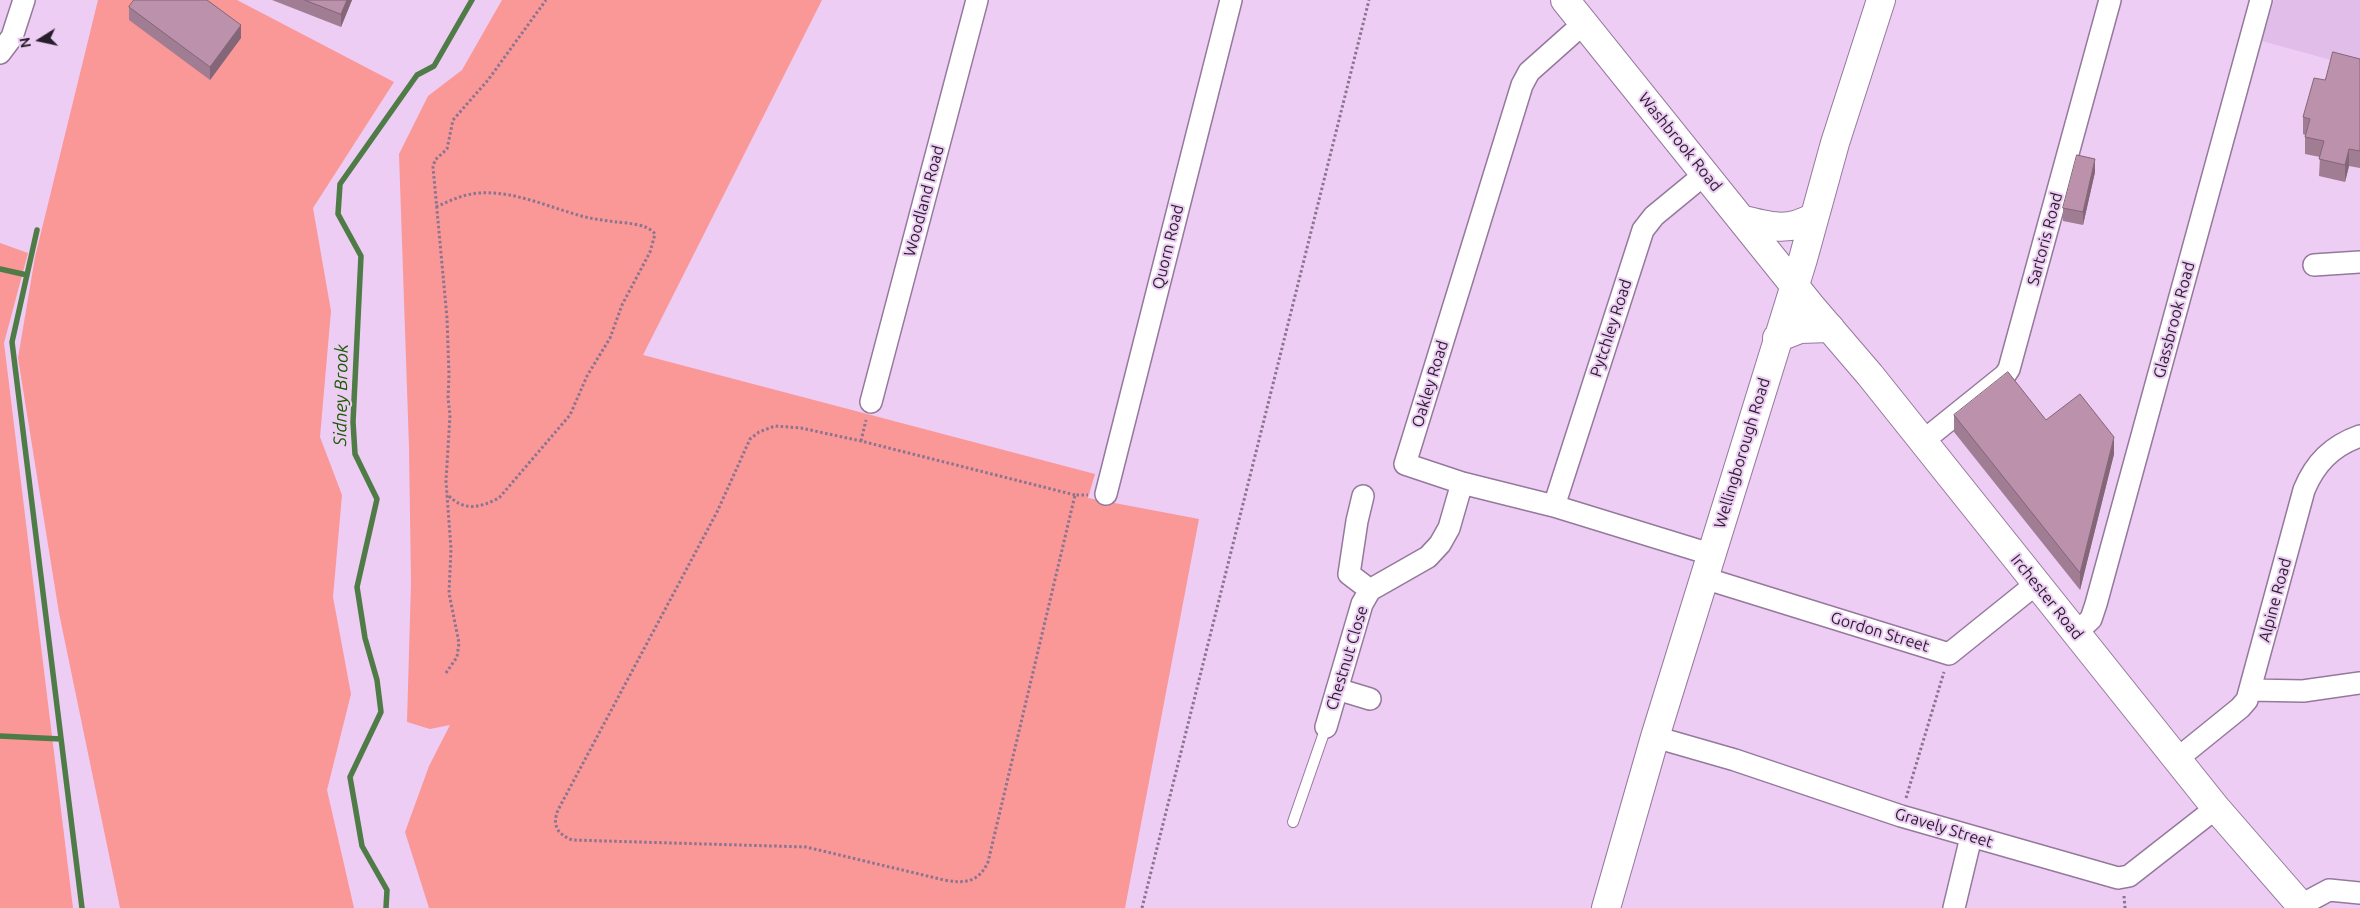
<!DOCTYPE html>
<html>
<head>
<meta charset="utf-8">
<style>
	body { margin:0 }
	#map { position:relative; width:2360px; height:908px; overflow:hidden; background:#edcdf4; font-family:Ubuntu,sans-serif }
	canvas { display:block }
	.north { position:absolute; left:15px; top:15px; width:50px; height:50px; -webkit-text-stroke:4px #edcdf4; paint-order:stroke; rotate:260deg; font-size:14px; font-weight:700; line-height:20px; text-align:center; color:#281d2b }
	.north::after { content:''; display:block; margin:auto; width:18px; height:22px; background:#281d2b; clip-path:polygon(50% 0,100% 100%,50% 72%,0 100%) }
</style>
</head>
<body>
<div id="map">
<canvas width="2360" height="908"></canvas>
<div class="north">N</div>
</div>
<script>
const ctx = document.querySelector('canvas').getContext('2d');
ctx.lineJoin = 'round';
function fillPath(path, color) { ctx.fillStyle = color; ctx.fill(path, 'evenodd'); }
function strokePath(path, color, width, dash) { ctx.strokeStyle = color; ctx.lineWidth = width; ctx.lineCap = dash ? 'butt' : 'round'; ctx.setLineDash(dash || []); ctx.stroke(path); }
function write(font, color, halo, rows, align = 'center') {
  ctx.font = font + ' Ubuntu,sans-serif'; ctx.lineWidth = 4; ctx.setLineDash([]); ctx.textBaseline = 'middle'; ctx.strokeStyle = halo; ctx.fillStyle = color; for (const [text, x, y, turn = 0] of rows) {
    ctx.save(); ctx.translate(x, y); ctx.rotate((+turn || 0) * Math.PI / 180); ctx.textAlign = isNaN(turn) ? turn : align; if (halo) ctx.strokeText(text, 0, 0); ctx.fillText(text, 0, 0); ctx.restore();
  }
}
fillPath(new Path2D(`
	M2274,0H2360V68L2262,41Z`), '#e1bde9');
fillPath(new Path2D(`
	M98,0H237L394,82L313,208L331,311L320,437L342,495L333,597L351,694L327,790L354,908H120L59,613L18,358L35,257Z
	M502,0H822L643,355L1095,474L1088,498L1199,519L1125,908H429L405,832L429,766L450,725L430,729L407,722L411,583L409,447L399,154L428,96L462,70Z
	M0,243L28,253L4,343L73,908H0Z`), '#fa9797');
strokePath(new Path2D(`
	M37,230L12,342L82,908
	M0,269L27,275
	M0,736L61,739
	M386,908L387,890L362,846L350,777L381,712L377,680L365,638L357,587L377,499L355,454L353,422L361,256L338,214L340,184L417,75L434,66L472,0`), '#4f7b46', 5.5);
const lane = new Path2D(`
	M1293,822L1326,727`);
const street = new Path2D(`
	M1584,23L1529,72L1522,85L1405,464L1462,483L1554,506L1710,554
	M0,53L12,37L24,0
	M2314,265L2360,262
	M871,402L977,0
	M1923,441L2005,375L2009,369L2110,0
	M1106,494L1231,0
	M1363,496L1357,521L1349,574L1370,590
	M1554,506L1643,230L1654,216L1705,174
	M1704,578L1949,654L2036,584
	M2076,633L2091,619L2096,604L2261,0
	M1337,689L1370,699
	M2251,690L2303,691L2360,683
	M1326,727L1362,604L1370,590L1428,557L1440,544L1449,528L1462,483
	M1655,737L1735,760L1901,816L2118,878L2129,876L2216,808
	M2177,759L2240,708L2247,700L2304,490C2315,463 2332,446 2360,436
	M2301,905L2329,890L2360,893
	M1954,908L1971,837`);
const secondary = new Path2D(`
	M1565,0L1810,305L1870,375L2216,808L2303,908`);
const primary = new Path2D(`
	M1744,220C1772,227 1788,232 1814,217
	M1777,338L1800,329L1830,328
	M1606,908L1655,737L1803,259L1835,143L1881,0`);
strokePath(lane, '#95799c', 12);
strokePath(street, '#95799c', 24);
strokePath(secondary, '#95799c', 30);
strokePath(primary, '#95799c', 30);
strokePath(new Path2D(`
	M436,207C451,200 464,194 480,193C514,191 546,206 578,215C590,219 603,220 616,222C627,223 648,224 655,234L650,252L622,305L610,338L587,376L570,415L499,498C479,508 464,512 447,494
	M861,441L866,420
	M1075,495L861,441L801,428L775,426L759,432L750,439L717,512L558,810C552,825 557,834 572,840L806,847L944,880C965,884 979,882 988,862L1075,495H1088
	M446,673L457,657L459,643L449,593L451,549L446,481L450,415L448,398L449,375L447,318L433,167L435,160L447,149L453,120L488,80L546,0
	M1906,798L1944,672
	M2124,896L2125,908
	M1142,908L1369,0`), '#8a748f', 3, [2.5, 2.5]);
strokePath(lane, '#fff', 10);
strokePath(street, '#fff', 21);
strokePath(secondary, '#fff', 28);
strokePath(primary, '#fff', 28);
fillPath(new Path2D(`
	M272,0H352L341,27Z
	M129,7L241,38L210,80L129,20Z
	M2360,59V168L2349,166L2345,182L2319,176L2320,157L2305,154V135L2303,134V117L2325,80Z
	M2095,172L2083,225L2063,221V208Z
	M1954,415L2046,420L2114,454L2080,590L1954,432Z`), '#a17d94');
fillPath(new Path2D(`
	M347,0H352L341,27V14Z
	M241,25V38L210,80V67Z
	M2349,149V166L2345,182V165Z
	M2095,159V172L2083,225V212Z
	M2114,437V454L2080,590V573Z`), '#836678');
const building = new Path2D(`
	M134,0H207L241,25L210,67L129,7Z
	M305,0H347L341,14Z
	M2333,52L2360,59V151L2349,149L2345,165L2319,159L2324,141L2305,137L2310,119L2303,117L2314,78L2325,80Z
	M2077,155L2095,159L2083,212L2063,208Z
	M2008,372L2046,420L2080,394L2114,437L2080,573L1954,415Z`);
fillPath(building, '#bb91ac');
strokePath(building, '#836678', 1);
write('16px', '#281d2b', '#edcdf4', [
	["Washbrook Road",1680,142,51],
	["Woodland Road",924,201,-75],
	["Sartoris Road",2045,239,-75],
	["Quorn Road",1168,247,-76],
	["Glassbrook Road",2174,320,-75],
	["Pytchley Road",1611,328,-72],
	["Oakley Road",1430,384,-73],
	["Wellingborough Road",1742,453,-73],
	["Irchester Road",2047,597,51],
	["Alpine Road",2275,600,-75],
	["Gordon Street",1880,632,17],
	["Chestnut Close",1347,658,-73],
	["Gravely Street",1944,828,17]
]);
write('italic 18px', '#195c02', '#edcdf4', [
	["Sidney Brook",341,395,-89]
]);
</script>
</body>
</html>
